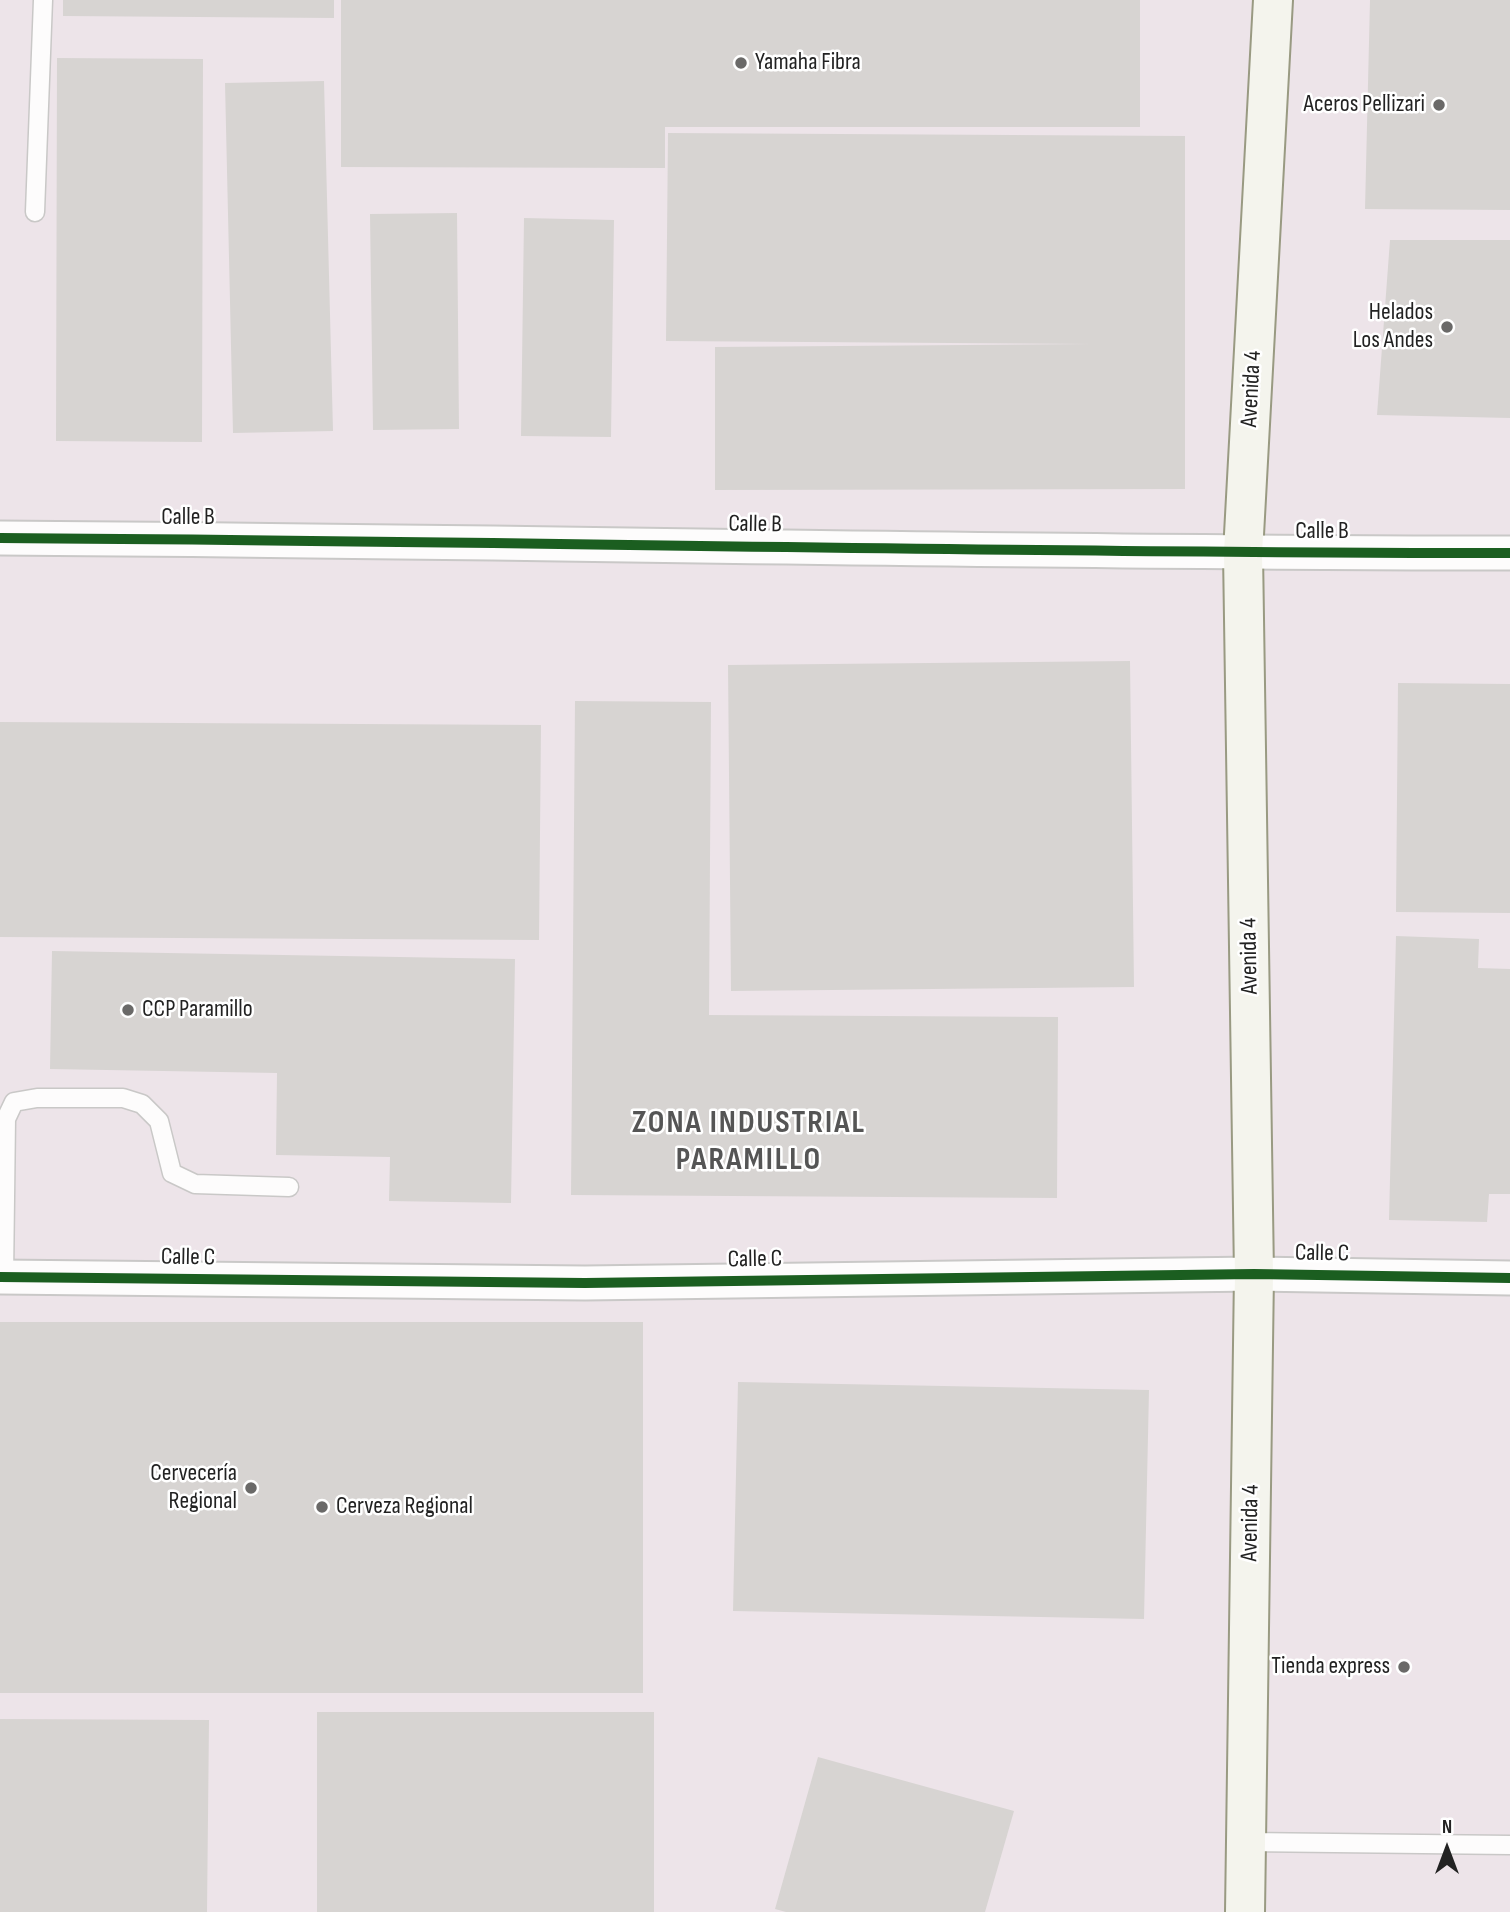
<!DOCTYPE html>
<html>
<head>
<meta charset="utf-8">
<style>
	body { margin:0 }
	#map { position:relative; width:1510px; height:1912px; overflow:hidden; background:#f0eeeb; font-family:"Sofia Sans Condensed",sans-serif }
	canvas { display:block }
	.north { position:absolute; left:1412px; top:1814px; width:70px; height:70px; -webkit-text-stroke:5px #fff; paint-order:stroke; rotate:0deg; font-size:19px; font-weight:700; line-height:28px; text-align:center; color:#222 }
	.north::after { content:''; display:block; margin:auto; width:24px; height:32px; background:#222; clip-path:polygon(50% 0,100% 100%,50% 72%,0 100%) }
</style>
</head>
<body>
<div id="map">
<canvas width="1510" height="1912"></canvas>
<div class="north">N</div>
</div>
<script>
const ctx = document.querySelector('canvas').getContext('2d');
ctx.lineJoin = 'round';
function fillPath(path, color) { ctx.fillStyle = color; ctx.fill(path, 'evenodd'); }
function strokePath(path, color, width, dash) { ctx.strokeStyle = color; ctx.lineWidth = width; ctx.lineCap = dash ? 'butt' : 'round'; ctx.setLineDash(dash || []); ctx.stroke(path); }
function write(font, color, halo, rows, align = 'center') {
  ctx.font = font + ' "Sofia Sans Condensed",sans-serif'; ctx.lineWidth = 5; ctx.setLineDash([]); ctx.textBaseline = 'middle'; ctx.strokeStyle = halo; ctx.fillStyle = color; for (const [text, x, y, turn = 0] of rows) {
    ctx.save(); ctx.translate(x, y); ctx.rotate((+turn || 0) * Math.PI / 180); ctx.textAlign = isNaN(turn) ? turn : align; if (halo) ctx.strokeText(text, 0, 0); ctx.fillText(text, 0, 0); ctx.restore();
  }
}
fillPath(new Path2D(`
	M0,0H1510V1912H0Z`), '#ede4e9');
fillPath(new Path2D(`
	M63,0H334V18L63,16Z
	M341,0H1140V127H665V168L341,167Z
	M1370,0H1510V210L1365,209Z
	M57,58L203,59L202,442L56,441Z
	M324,81L333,431L233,433L225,83Z
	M668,133L1185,136V489L715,490V347L1091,344L666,341Z
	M457,213L459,429L373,430L370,214Z
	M524,218L614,220L611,437L521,436Z
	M1390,240H1510V418L1377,415Z
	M1130,661L1134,987L731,991L728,665Z
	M1398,683L1510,684V913L1396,912Z
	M575,701L711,702L709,1015L1058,1017L1057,1198L571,1195Z
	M0,722L541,725L539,940L0,937Z
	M1396,936L1479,939L1478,968L1510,969V1194H1489L1487,1222L1389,1220Z
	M52,951L515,959L511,1203L389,1201L390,1157L276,1155L277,1073L50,1069Z
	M0,1322H643V1693H0Z
	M738,1382L1149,1390L1144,1619L733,1611Z
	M317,1712H654V1912H317Z
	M0,1719L209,1720L207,1912H0Z
	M818,1757L1014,1811L985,1912H786L775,1909Z`), '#d7d4d2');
const lane = new Path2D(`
	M35,212L43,0
	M4,1277L6,1119L14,1102L37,1098H123L142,1104L159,1121L172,1173L195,1184L289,1187
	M1246,1842L1510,1845`);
const street = new Path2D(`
	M0,538C503,541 1007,553 1510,553
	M0,1277L585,1283L1254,1274L1510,1278`);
const secondary = new Path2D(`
	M1245,1912L1254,1274L1243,553L1273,0`);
strokePath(lane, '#c9c8c7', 21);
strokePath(street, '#c9c8c7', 37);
strokePath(secondary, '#999a82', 42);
strokePath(lane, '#fdfcfc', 18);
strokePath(street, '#fdfcfc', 33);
strokePath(secondary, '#f4f4ed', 38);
strokePath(new Path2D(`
	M0,538C503,541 1007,553 1510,553
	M0,1277L585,1283L1254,1274L1510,1278`), '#1b5e20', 10);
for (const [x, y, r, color] of [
	[741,63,7,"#6a6968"],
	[1439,105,7,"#6a6968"],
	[1447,327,7,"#6a6968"],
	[128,1010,7,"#6a6968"],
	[251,1488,7,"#6a6968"],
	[322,1507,7,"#6a6968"],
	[1404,1667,7,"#6a6968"]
]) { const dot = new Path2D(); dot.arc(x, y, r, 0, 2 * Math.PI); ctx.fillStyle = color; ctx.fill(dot); strokePath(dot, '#fff', 2.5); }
write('24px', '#222', '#fff', [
	["Yamaha Fibra",755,63,"left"],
	["Aceros Pellizari",1425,105],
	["Helados",1433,313],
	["Los Andes",1433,341],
	["CCP Paramillo",142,1010,"left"],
	["Cervecería",237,1474],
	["Regional",237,1502],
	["Cerveza Regional",336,1507,"left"],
	["Tienda express",1390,1667]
], 'right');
write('24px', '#222', '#fff', [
	["Avenida 4",1252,389,-87],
	["Calle B",188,518],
	["Calle B",755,525,1],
	["Calle B",1322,532],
	["Avenida 4",1250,956,-91],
	["Calle C",1322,1254,1],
	["Calle C",188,1258,1],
	["Calle C",755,1260,-1],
	["Avenida 4",1251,1523,-89]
]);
ctx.letterSpacing = '2px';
write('bold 32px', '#555', '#fff', [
	["ZONA INDUSTRIAL",749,1124],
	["PARAMILLO",749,1161]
]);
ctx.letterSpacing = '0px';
</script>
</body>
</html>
